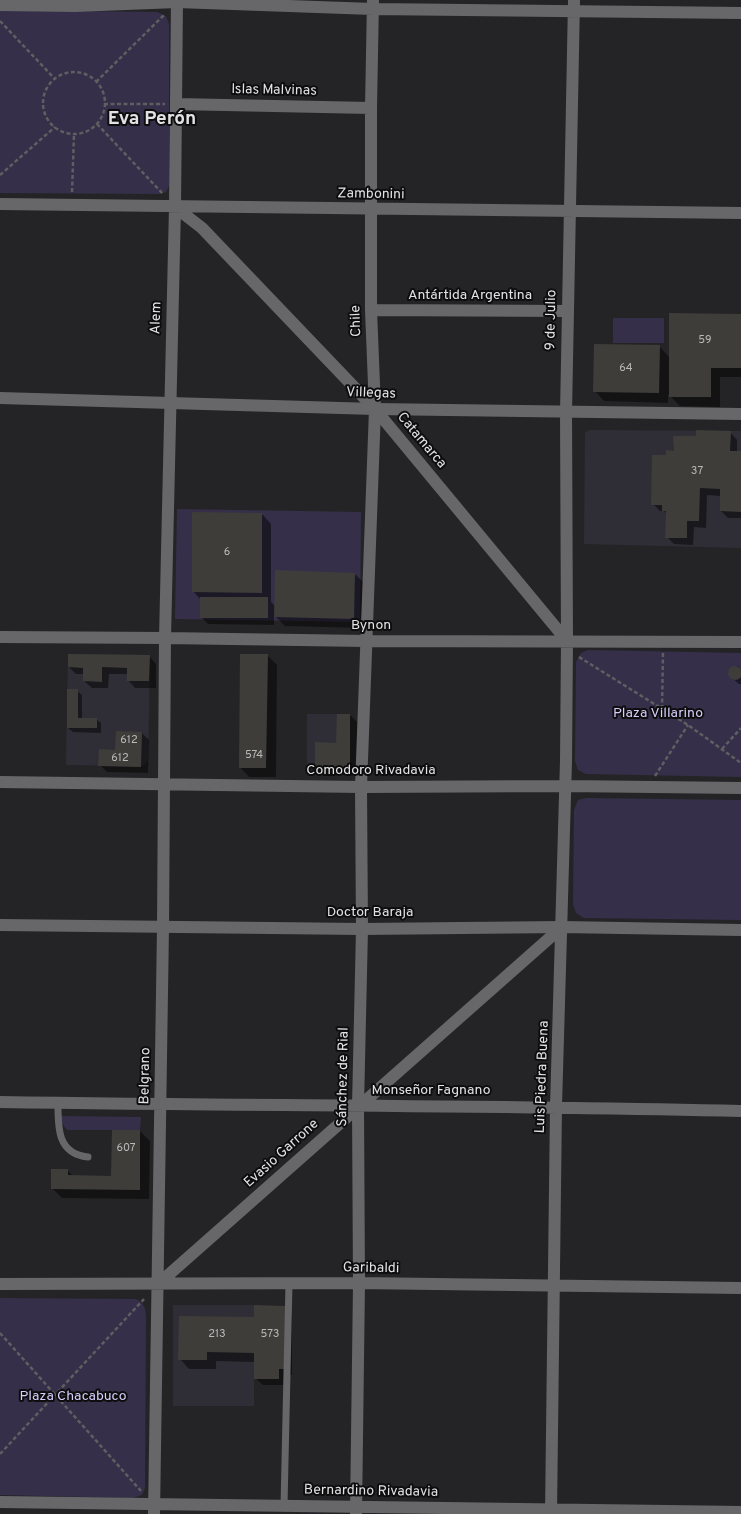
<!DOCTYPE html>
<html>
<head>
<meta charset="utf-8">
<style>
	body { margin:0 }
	canvas { display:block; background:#242326 }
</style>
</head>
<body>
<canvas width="741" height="1514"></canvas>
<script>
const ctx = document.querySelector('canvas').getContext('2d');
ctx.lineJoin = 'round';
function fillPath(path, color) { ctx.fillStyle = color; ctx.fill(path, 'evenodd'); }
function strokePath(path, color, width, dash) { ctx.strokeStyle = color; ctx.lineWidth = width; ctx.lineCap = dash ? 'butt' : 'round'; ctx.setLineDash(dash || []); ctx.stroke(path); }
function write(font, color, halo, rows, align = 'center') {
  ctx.font = font + ' Overpass,sans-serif'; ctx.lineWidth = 4; ctx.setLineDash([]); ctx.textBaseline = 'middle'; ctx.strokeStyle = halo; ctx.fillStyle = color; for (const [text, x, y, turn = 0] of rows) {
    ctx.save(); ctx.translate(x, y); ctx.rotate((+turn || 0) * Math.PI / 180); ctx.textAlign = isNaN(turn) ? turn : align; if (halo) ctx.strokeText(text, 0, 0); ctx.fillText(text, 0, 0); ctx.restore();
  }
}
fillPath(new Path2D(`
	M589,430L741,431V548L584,544L585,433Z
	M68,654L150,655L148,761L143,766L66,765Z
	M307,714H350V763L344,769L307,768Z
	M173,1305H254V1406H173Z`), '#2f2e36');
fillPath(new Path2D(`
	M0,10L157,12L166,16L169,24V186L166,192L159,194L0,193Z
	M613,318H664V343H613Z
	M177,509L361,512L360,622L175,619Z
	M588,650L741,653V777L586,774L578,770L575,761L576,662L581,653Z
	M586,798L741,800V920L584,918L576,913L573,904L574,810L578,800Z
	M61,1116L141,1117L140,1130H67L61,1122Z
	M0,1298L136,1299C144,1303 145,1307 146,1316L145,1488L142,1495L133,1498L0,1495Z`), '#352f49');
fillPath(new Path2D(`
	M741,315V377H720V407L680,406L668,394V403L604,401L595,391L659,346L670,358Z
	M730,432L737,440V453L741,452V518H728L721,511V496L707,495L706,528L694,527L693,545L674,544L667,537V514L664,511H660L653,504L667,456L697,437Z
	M262,514L271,524V602L276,607L355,574L365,584L364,628L285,626L274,615V625L208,624L201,617V600L193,591Z
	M267,655L277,665L276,777H249L240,767Z
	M149,656L156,664V688H135L128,680V674H109L108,688H92L84,681V674H76L69,667Z
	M738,666L741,669V684H739L730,676L731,669L734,667Z
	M77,691L82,695V719H96L101,723V733L73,732L68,728Z
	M350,715L357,722V771L352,775H323L316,768L338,744Z
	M142,733L149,740L148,773L107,772L100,765Z
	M140,1131L150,1141L149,1199L62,1198L52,1188L67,1170L74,1177H113Z
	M285,1307L292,1314V1375H286V1385H263L255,1378V1362L216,1361V1369H189L180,1359L256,1318Z`), '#0007');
fillPath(new Path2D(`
	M669,313L741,314V368H711V397H669Z
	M594,344L660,345L659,393L593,392Z
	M696,430L731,431L730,451H741V512L720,511V489L700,488L699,521H687V538H665L666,511H662V505H651L652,455H666V450L674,451L673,436H696Z
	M192,512L262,513V593L192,592Z
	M275,570L355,573L354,619L274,617Z
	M200,597H268V618H200Z
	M68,654L150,655L149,681H127V668L102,667V682L83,681V668L68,667Z
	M240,654H268L266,768H239Z
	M728 673a7 7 0 1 1 14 0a7 7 0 1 1-14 0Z
	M67,689H78V718H97V728H67Z
	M337,714H350V763L344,769H315V742L336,743Z
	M116,731L142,732L141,767L98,766L99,749L115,750Z
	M112,1130H140V1190L51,1189V1169H68V1175L111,1176Z
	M254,1305L286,1306L285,1369H279V1379H254V1353L207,1352V1360H178L179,1316L254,1317Z`), '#3e3d3a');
strokePath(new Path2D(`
	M0,21L55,79
	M43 103a31 31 0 1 1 62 0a31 31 0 1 1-62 0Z
	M96,82L164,15
	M104,104H165
	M97,124L163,194
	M0,175L55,127
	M72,192L74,134
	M579,657L688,725L741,763
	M662,709L663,653
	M722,749L741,728
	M655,776L688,725
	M0,1333L141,1491
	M0,1454L144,1299`), '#5f5e61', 2.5, [4, 2.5]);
strokePath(new Path2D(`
	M58,1103C58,1127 57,1154 88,1157
	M284,1506L289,1283`), '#676668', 7);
strokePath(new Path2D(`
	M0,5L75,6L177,2L373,9L741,13
	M176,104L371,108
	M0,204L741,213
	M175,207L202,228L375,409L567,641
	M371,310L568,311
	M0,637L165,638L366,641L741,642
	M0,782L361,787L565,786L741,788
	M0,1102C247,1106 494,1105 741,1111
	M0,1284L359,1283L741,1288
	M157,1285L562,927
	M0,1502L741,1512
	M154,1514L163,927L165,638L175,207L177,0
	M356,1514L359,1283L358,1106L362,929L361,787L375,409L371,310V108L373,0
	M551,1514L556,1106L566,761L567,641L566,413L574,0`), '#676668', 12);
strokePath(new Path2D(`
	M0,398L375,409L741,414
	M0,925L362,929L562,927L741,930`), '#676668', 12);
write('11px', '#b9b9ba', null, [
	["59",705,341],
	["64",626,369],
	["37",697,472],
	["6",227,553],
	["612",129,741],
	["574",254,756],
	["612",120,759],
	["607",126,1149],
	["213",217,1335],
	["573",270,1335]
]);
write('14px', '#e2e2e4', '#0d0d0e', [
	["Islas Malvinas",274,91,1],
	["Zambonini",371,195,1],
	["Antártida Argentina",470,296],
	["Alem",157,318,-88],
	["9 de Julio",552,320,-89],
	["Chile",357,321,-92],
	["Villegas",371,394,2],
	["Catamarca",421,441,50],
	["Bynon",371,626],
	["Comodoro Rivadavia",371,771],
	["Doctor Baraja",370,913],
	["Belgrano",146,1076,-89],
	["Sánchez de Rial",344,1077,-89],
	["Luis Piedra Buena",543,1077,-88],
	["Monseñor Fagnano",431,1091],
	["Evasio Garrone",282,1154,-42],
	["Garibaldi",371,1269,1],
	["Bernardino Rivadavia",371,1492,1]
]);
write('14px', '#d7cefd', '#0d0d0e', [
	["Plaza Villarino",658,714],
	["Plaza Chacabuco",73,1397]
]);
write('bold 19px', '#e2e2e4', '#0d0d0e', [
	["Eva Perón",152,120]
]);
</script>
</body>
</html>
